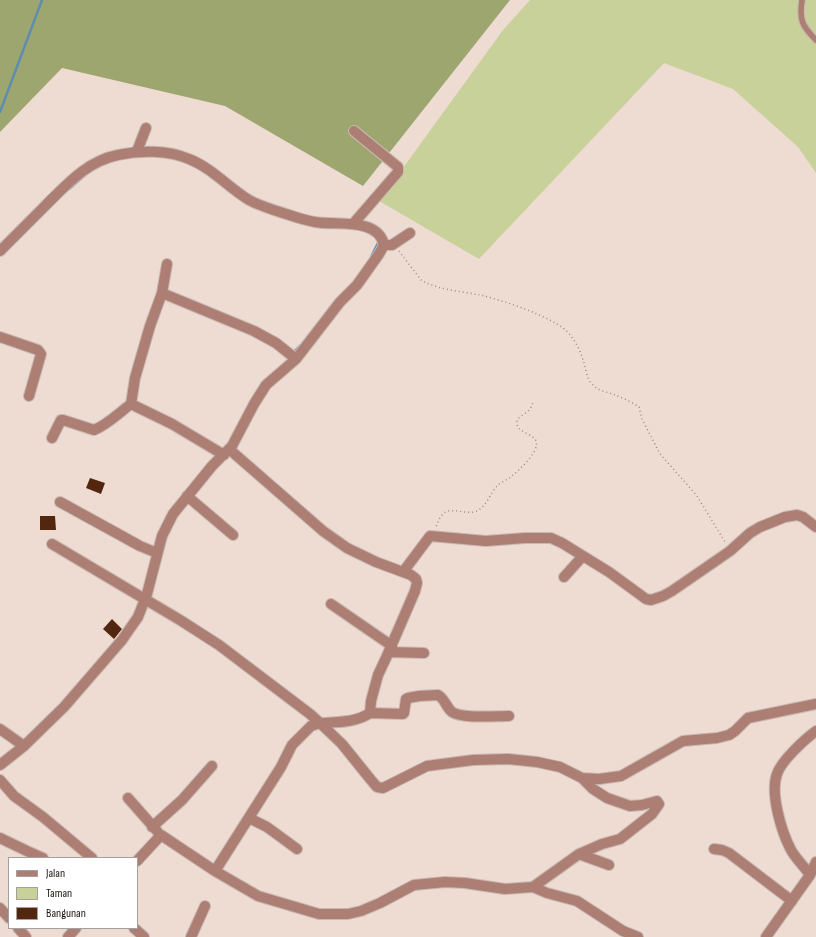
<!DOCTYPE html>
<html>
<head>
<meta charset="utf-8">
<style>
	body { margin:0 }
	#map { position:relative; width:816px; height:937px; overflow:hidden; background:#eedcd3; font-family:"Sofia Sans Condensed",sans-serif }
	canvas { display:block }
	.legend { position:absolute; left:8px; top:857px; width:130px; height:72px; box-sizing:border-box; background:#fff; border:1px solid #a3a1a0; margin:0; padding:5px 7px; list-style:none; font-size:12px; color:#1a1411 }
	.legend li { display:flex; align-items:center; gap:8px; height:20px }
	.legend b { width:20px; border:1px solid #a3a1a0 }
</style>
</head>
<body>
<div id="map">
<canvas width="816" height="937"></canvas>
<ul class="legend">
<li><b style="height:5px;background:#ad7e73"></b>Jalan</li>
<li><b style="height:11px;background:#c9d19a"></b>Taman</li>
<li><b style="height:11px;background:#53260f"></b>Bangunan</li>
</ul>
</div>
<script>
const ctx = document.querySelector('canvas').getContext('2d');
ctx.lineJoin = 'round';
function fillPath(path, color) { ctx.fillStyle = color; ctx.fill(path, 'evenodd'); }
function strokePath(path, color, width, dash) { ctx.strokeStyle = color; ctx.lineWidth = width; ctx.lineCap = dash ? 'butt' : 'round'; ctx.setLineDash(dash || []); ctx.stroke(path); }
fillPath(new Path2D(`
	M530,0H816V173L798,147L733,89L664,63L479,259L379,201L503,30Z`), '#c9d19a');
fillPath(new Path2D(`
	M0,0H510L363,186L225,106L62,68L0,132Z`), '#9da66f');
strokePath(new Path2D(`
	M0,112L42,0
	M69,189L85,175
	M371,257L378,243
	M293,353L301,345`), '#5e8db2', 2.5);
fillPath(new Path2D(`
	M90,478L105,483L101,494L86,488Z
	M40,516H55L56,530H40Z
	M112,619L122,629L114,639L103,629Z`), '#53260f');
const service = new Path2D(`
	M802,0C799,20 802,26 816,40`);
const minor = new Path2D(`
	M137,151L146,128
	M353,224L398,172V167L354,131
	M384,245H392L410,233
	M0,251C15,236 30,221 45,206C66,185 87,161 118,155C140,150 168,150 189,159C212,168 229,188 249,200C258,205 268,208 277,211C290,215 302,220 315,222C336,226 378,217 384,245L379,254L357,285L340,302L296,359L266,385L254,404L232,446L212,466L173,514L162,536L147,594L138,617L122,640L64,707L24,746L0,765
	M162,293L254,331L276,343L296,359
	M0,337L38,350L41,354L29,396
	M131,404L172,424L224,455
	M52,438L61,420H63L94,430C107,425 120,412 131,404L135,378L150,326L162,293L167,264
	M229,449L323,531L347,548L376,562L411,575L416,579L417,583L415,591L386,658L378,675L371,701L370,713C355,723 337,722 320,723
	M187,496L233,535
	M60,502L140,546L157,553
	M52,544L180,620L219,645L310,714L320,723L311,726L292,745L281,767L215,871L161,835L137,861
	M403,572L430,536L486,541L525,538H551L562,543L609,572L646,599L651,600L663,596L672,591L730,551L750,533L760,527L785,517L797,515L803,517L816,527
	M564,577L582,557
	M331,604L392,646
	M389,652L424,653
	M370,713L403,714L404,713L406,699L408,698L419,696L438,695C445,699 446,707 452,712C462,719 495,716 509,716
	M320,723L342,744L371,780L377,787L383,788L427,766L473,760L508,759L537,762L560,767L582,778L593,789L607,798L630,806L642,805L657,801L659,804L652,814L620,839L602,844L579,854L533,887
	M0,729L24,746
	M582,778L599,779L621,776L683,741L717,738L729,735L735,731L748,718L816,704
	M0,780L14,796L43,817L92,858
	M128,798L157,831
	M249,818L267,827L297,849
	M152,827L182,800L212,766
	M0,838L27,851L43,858
	M714,849L722,850L729,853L792,901
	M579,854L609,865
	M215,871L258,896L319,914H348L361,911L380,903L414,885L445,882L465,883L505,889L533,887L547,893L577,901L623,931L638,937
	M810,875C804,866 794,857 790,848C781,830 770,793 777,774C781,761 805,739 816,731
	M0,908L9,918
	M18,928L26,937
	M134,928L144,937
	M68,937L76,928
	M191,937L205,906
	M766,937L810,875L816,862`);
strokePath(service, '#c8b8b0', 8);
strokePath(minor, '#c8b8b0', 12);
strokePath(new Path2D(`
	M399,251L421,280C437,290 461,291 480,295C505,301 534,311 557,324C570,331 579,346 583,360C586,368 586,379 593,385C598,391 608,392 615,395C623,398 632,402 639,407L642,419L660,454L697,496L725,542
	M436,526C438,523 439,518 442,515C450,505 466,516 477,511C487,506 490,493 498,485C501,482 507,480 511,477C519,470 530,460 535,450C543,432 517,436 517,423C517,416 525,415 529,410C531,408 532,405 533,402`), '#988b84', 1.5, [1, 3]);
strokePath(service, '#ad7e73', 5.5);
strokePath(minor, '#ad7e73', 10);
</script>
</body>
</html>
